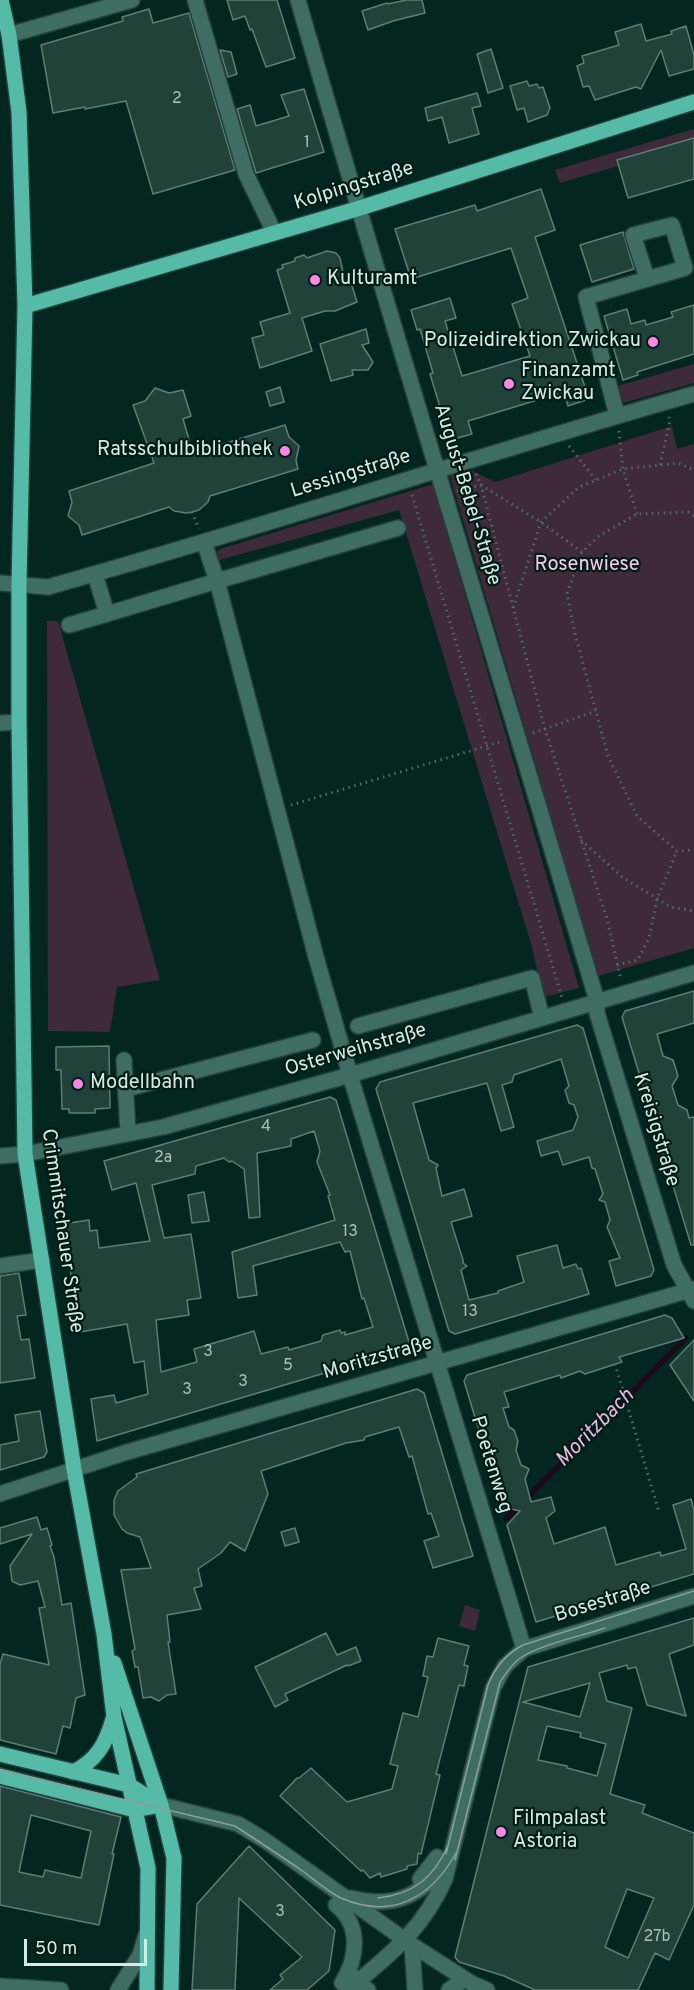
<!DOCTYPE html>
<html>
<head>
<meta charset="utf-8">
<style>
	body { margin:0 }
	#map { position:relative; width:694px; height:1990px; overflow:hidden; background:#042620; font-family:Overpass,sans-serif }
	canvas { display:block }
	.scale { position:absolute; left:24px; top:1939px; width:123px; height:27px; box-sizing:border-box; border:3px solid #d8eae5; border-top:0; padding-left:8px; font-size:18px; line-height:21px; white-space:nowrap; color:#d8eae5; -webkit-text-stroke:4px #001c17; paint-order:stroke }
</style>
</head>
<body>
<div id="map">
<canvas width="694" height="1990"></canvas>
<div class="scale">50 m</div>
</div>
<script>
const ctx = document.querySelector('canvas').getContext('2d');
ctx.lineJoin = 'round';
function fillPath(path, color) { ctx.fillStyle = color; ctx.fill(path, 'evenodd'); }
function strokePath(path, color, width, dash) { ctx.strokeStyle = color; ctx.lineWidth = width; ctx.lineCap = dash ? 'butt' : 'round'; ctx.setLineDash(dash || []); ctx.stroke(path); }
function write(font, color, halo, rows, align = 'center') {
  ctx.font = font + ' Overpass,sans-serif'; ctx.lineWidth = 4.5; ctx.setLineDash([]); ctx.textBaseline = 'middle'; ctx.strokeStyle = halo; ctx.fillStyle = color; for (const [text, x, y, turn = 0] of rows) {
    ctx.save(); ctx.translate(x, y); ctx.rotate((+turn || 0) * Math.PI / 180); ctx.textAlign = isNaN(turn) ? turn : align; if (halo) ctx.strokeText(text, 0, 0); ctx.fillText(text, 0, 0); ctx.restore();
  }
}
fillPath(new Path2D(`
	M694,129V144L560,183L555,170Z
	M694,364V383L619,404L614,387Z
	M672,426L677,449L694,444V948L598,976L450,476L469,469L495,482Z
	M433,484L579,988L543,997L532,947L399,510L216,561V554L220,549Z
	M47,621H58L160,980L117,987L110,1032L48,1031Z
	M465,1605L480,1610L475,1631L459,1626Z`), '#3e2a39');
strokePath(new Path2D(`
	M526,1499L686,1338
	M506,1519L520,1506`), '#20061b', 5);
const building = new Path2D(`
	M227,0H277L295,58L266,67L252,29L250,30L245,16L233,20Z
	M406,0H422L425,13L393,21L368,30L362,11L387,3L388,4Z
	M149,9L153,23L189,13L235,170L153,194L126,101L85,109V107L53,113L41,45L123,21L122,17Z
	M641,24L646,41L672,34L671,31L686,26L694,55V69L669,76L661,50L641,89L636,87L595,100L589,86L583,87L577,66L584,63L582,56L619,45L615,32Z
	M491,49L503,88L488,93L477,54Z
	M220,50L231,52L237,74L228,77Z
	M527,81L529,86L537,84L539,88L543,87L550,108L547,115L528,122L524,108L517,110L510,86Z
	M304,89L324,152L256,173L237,109L250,105L256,126L289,116L281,95Z
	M477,93L481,106L472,108L479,134L449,143L442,117L428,121L425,108Z
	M694,138V179L628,198L617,160Z
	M541,189L555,230L535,237L589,399L568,406L564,392L468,421L472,434L450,440L430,374L433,373L420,329L417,330L411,310L450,298L456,318L445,321L462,376L530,356L512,304L528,298L511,248L411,279L395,229L475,205L477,211Z
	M623,232L634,269L592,282L580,245Z
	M327,251L336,253L340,258L344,277L349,276L357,302L335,311H325L302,318L312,351L260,368L252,338L264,335L260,322L290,313L277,270L283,268L282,265L295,261V258L304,255L307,258Z
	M694,305V354L637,372L638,375L623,380L604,316L627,309L631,324L645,320L646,325L673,317L671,312Z
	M366,329L369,343L362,345L373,362L368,370H352L353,375L331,381L320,344Z
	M280,387L284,402L270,406L266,392Z
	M155,388L169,393L183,390L191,416L183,419L193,453L285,425L289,437L299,446L296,460L298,469L210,496L208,502L199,510L192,512L186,513L174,511L169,507L82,535L79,525L68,516L72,502L69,491L154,463L133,405L145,401Z
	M694,991V1023L657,1034L663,1056L673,1060L678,1076L672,1086L678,1105L687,1110L689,1118L694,1117V1245H691L622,1017L625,1011Z
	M577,1025L583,1028L654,1270L651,1276L616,1286L609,1261L620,1258L607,1227L610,1220L605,1202L599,1200L603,1194L595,1169L592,1168L589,1157L563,1165L558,1151L541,1156L537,1141L573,1130L578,1117L574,1105L569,1103L565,1090L569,1086L561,1059L514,1075L512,1082L502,1085L514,1127L501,1131L487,1083L413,1103L429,1160L438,1165L436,1168L442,1196L464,1189L472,1216L451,1222L463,1260V1263L467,1266L461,1270L469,1300L498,1293V1291L524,1282L517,1256L557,1245L563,1268L576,1264L578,1269L581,1268L589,1294L455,1334L449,1331L376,1089L380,1082Z
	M109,1046L110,1108L95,1109V1113H69V1109H62L61,1070H56V1047Z
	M330,1097L336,1100L409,1342L405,1349L97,1441L91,1399L114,1395L116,1403L148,1394L144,1361L134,1363L127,1324L80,1332L63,1224L89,1220L90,1231L97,1230L99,1248L150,1241L136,1183L112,1190L104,1161ZM314,1131L320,1151L317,1162L330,1195L328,1196L335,1220L232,1252L238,1298L257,1295L253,1266L340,1242L345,1252L350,1251L362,1299L364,1298L373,1327L345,1335V1332L341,1333L340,1330L323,1335L321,1341L289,1350L288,1347L261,1354L254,1331L194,1349L197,1362L161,1372L156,1320L189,1315L187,1300L201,1298L191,1234L164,1238L152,1185L195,1174L196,1166L224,1158L229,1162L232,1161L244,1169L249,1218L260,1217L257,1153L291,1146V1139Z
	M204,1192L209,1221L192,1223L188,1195Z
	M19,1273L26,1315L17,1316L21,1340L29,1339L35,1378L0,1383V1276Z
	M665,1315L672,1318L684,1338L619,1357L622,1362L585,1374L580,1371L561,1378L560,1375L504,1392L509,1407L503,1408L509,1427L514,1430L518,1441L516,1450L521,1465L529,1469L525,1479L531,1502L551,1497L555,1511L546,1518L554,1544L605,1527L616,1565L660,1552L661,1556L686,1549L673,1505L691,1499L694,1510V1574L536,1622L507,1525L520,1511L502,1507L464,1381L467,1375Z
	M694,1340V1401L670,1365Z
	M417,1389L424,1393L473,1556L433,1568L424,1541L439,1536L431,1513L428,1514L412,1456L409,1457L399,1427L365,1437L364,1440L346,1443L261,1471L268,1494L245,1551L230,1542L221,1553L198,1569L202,1586L194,1588L201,1609L167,1615L170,1642H168L176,1694L167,1695L159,1701L151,1697L143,1698L138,1667H135L132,1651L135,1649L121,1570L151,1568L140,1537L127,1533L122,1529L114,1515V1500L118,1491L137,1477L136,1474Z
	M40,1411L47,1452L44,1457L0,1470V1445L19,1441L15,1415Z
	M37,1517L41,1530L47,1528L52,1545L50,1546L54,1557L62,1605L71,1603L85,1695L76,1698L70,1728L63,1726L56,1754L0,1740V1664L3,1654L49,1665L39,1608L45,1607L38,1581L20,1585L12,1581L10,1566L32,1534L0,1544V1528Z
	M295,1528L299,1542L285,1546L281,1532Z
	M694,1618V1645L669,1654L686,1716L647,1705L636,1667L628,1669L627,1665L599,1673L607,1701L632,1708L610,1794L645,1805L642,1813L694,1833V1905L669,1960L655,1953L638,1990H535L504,1976L459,1962L455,1957L528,1667ZM590,1683L580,1717L523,1702ZM547,1726L581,1733L580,1737L606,1744L597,1776L567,1768V1766L538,1760ZM627,1889L654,1898L628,1958L605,1947Z
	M326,1633L337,1655L356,1647L361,1661L348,1666L347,1665L285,1694L288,1700L275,1707L255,1667Z
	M438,1638L469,1646L464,1665L468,1666L464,1686L459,1685L436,1774L440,1775L421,1854L418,1853L417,1864L407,1866V1869L381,1877L380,1873L370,1878L363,1870L361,1871L280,1796L297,1778H299L311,1768L347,1802L392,1789L398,1766L390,1764L403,1713L418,1717L428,1677L423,1676L427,1656L433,1657Z
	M0,1786L121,1817L112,1854H114L99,1925L0,1905ZM31,1815L91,1831L81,1878L45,1870L43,1877L19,1872Z
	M249,1846L335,1930L329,1971L307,1990H270L283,1979L280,1975L302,1957L239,1898L235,1990H192L197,1904Z`);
fillPath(building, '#21423b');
strokePath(building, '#5c7e76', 1.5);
const minor = new Path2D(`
	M195,0L246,174L274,232
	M298,0C394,335 498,667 597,1001V1013L674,1265L694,1301
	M9,35L132,0
	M617,415L586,297L685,268L672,225L633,235L647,278
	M204,542L217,581L398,528
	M0,583L48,587C264,527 478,455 694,394
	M107,614L217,581L316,957L350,1075L524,1649
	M69,625L107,614L95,574
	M0,723L19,722
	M358,1026L532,978L542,1018
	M124,1060L128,1133
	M126,1089L313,1040
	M0,1156L25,1154L163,1127L350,1075L694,973
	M0,1266L42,1260
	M0,1494L124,1453L694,1289
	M161,1805L238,1824L266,1841L412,1945L473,1984L487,1990
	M420,1879L437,1857
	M351,1898C394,1909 421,1896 447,1862
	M336,1905C361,1925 358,1957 342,1983
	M412,1945L415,1990
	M351,1974L363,1987L368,1990
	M0,1986L61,1990
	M118,1990L140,1955L146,1935
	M348,1990C390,1954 422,1931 445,1879L493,1688L505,1666L524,1649L694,1596
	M449,1990L465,1979`);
const major = new Path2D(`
	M1,0L9,35L19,112L25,306L19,584V722L25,1154L74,1469L104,1634L114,1717L148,1868L147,1990
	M25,306L360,208L694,102
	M114,1663L161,1805L174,1858L171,1990
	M0,1754L129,1785L161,1805
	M73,1772C96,1761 106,1744 113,1719
	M0,1776L135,1810L161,1805`);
strokePath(minor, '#22413c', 18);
strokePath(major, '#22413c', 18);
strokePath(new Path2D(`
	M619,431L623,469L637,514
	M569,446L596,480
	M660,465L670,421L669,417
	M476,474L481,485L541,522L582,552
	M457,491L481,485L545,729L607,919L621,980
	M412,495L562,998
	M192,512L199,529
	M694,516L688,512L637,514L599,536L582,552L567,594L575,634L608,756L637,816L677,851L694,850
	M513,608L541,522L579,487L623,469L678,463L694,470
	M533,733L596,711
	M291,805L503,741
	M581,840L622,877L671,907L694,911
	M617,965L638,960L649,938L657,899L677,851
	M615,1364L659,1512`), '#506c67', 3, [1.5, 4.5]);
strokePath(minor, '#3f6c63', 15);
strokePath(major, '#55baa6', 15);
strokePath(new Path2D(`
	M0,1770L235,1826C258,1841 281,1856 304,1872C316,1881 328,1892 341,1898C392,1920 431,1898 456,1853
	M446,1854L488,1685C495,1667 506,1654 523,1645L694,1591
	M455,1860L500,1682C506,1673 511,1665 519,1659C537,1645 582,1636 605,1628
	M378,1898C414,1894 433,1878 448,1846`), '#88a09b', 1.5);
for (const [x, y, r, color] of [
	[315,280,6,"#fb87e5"],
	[653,342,6,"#fb87e5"],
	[509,384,6,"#fb87e5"],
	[285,451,6,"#fb87e5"],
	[78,1084,6,"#fb87e5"],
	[501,1832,6,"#fb87e5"]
]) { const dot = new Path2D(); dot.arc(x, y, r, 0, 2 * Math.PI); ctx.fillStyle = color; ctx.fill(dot); strokePath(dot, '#001c17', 2); }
write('16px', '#aac0ba', null, [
	["2",177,100],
	["1",307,144],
	["4",266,1128],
	["2a",163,1159],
	["13",350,1233],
	["13",470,1313],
	["3",208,1353],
	["5",288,1367],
	["3",243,1383],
	["3",187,1391],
	["3",280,1913],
	["27b",657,1938]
]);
write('20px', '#d8eae5', '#001c17', [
	["Kolpingstraße",354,187,-17],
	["Lessingstraße",351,475,-17],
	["August-Bebel-Straße",466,495,73],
	["Osterweihstraße",356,1051,-16],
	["Kreisigstraße",655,1130,73],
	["Crimmitschauer Straße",61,1231,82],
	["Moritzstraße",378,1359,-16],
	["Poetenweg",490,1465,73],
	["Bosestraße",603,1603,-17]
]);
write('20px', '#d8eae5', '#001c17', [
	["Kulturamt",327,280],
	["Polizeidirektion Zwickau",641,342,"right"],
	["Finanzamt",521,372],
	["Zwickau",521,395],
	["Ratsschulbibliothek",273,451,"right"],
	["Modellbahn",90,1084],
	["Filmpalast",513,1820],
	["Astoria",513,1843]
], 'left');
write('20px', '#f9cbee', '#001c17', [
	["Rosenwiese",587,566]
]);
write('italic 21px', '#f0b7e3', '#001c17', [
	["Moritzbach",596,1429,-45]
]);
</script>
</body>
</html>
